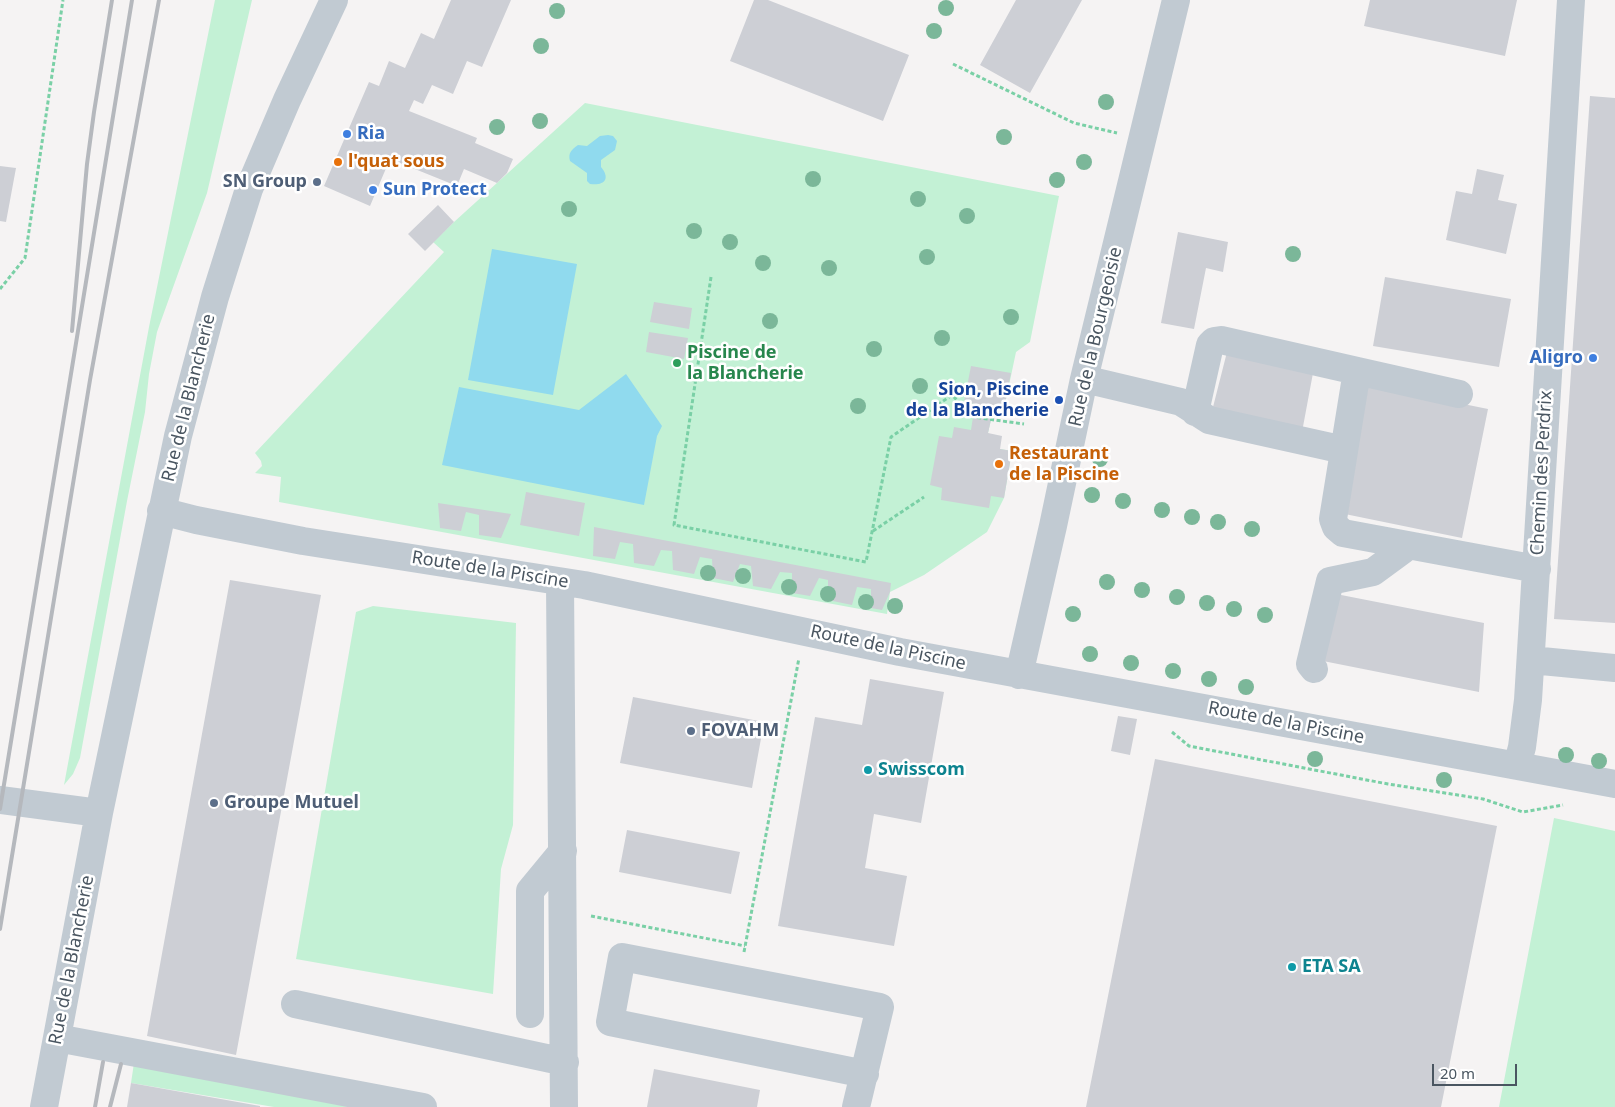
<!DOCTYPE html>
<html>
<head>
<meta charset="utf-8">
<style>
	body { margin:0 }
	#map { position:relative; width:1615px; height:1107px; overflow:hidden; background:#f5f3f3; font-family:"Noto Sans",sans-serif }
	canvas { display:block }
	.scale { position:absolute; left:1432px; top:1064px; width:85px; height:22px; box-sizing:border-box; border:2px solid #4a5661; border-top:0; padding-left:6px; font-size:15px; line-height:18px; white-space:nowrap; color:#4a5661; -webkit-text-stroke:4px #fff; paint-order:stroke }
</style>
</head>
<body>
<div id="map">
<canvas width="1615" height="1107"></canvas>
<div class="scale">20 m</div>
</div>
<script>
const ctx = document.querySelector('canvas').getContext('2d');
ctx.lineJoin = 'round';
function fillPath(path, color) { ctx.fillStyle = color; ctx.fill(path, 'evenodd'); }
function strokePath(path, color, width, dash) { ctx.strokeStyle = color; ctx.lineWidth = width; ctx.lineCap = dash ? 'butt' : 'round'; ctx.setLineDash(dash || []); ctx.stroke(path); }
function write(font, color, halo, rows, align = 'center') {
  ctx.font = font + ' "Noto Sans",sans-serif'; ctx.lineWidth = 5; ctx.setLineDash([]); ctx.textBaseline = 'middle'; ctx.strokeStyle = halo; ctx.fillStyle = color; for (const [text, x, y, turn = 0] of rows) {
    ctx.save(); ctx.translate(x, y); ctx.rotate((+turn || 0) * Math.PI / 180); ctx.textAlign = isNaN(turn) ? turn : align; if (halo) ctx.strokeText(text, 0, 0); ctx.fillText(text, 0, 0); ctx.restore();
  }
}
fillPath(new Path2D(`
	M215,0H252L207,193L157,332L149,374L145,412L127,501L80,758L73,774L64,785L149,327Z
	M585,103L1059,196L1030,342L1016,352L1004,409L992,408L991,420L988,433L1000,449L1012,451L1004,498L987,532L924,575L890,592L887,614L279,502L281,477L255,473L262,466L261,461L255,453L444,252L433,242L454,222Z
	M373,606L516,623L513,825L501,869L493,994L296,959L356,612Z
	M1554,818L1615,831V1107H1499Z
	M134,1063L356,1107H274L131,1083Z`), '#c3f1d5');
fillPath(new Path2D(`
	M608,135L613,136L617,141L615,150L601,160V167C611,179 604,186 590,184L587,181V173L570,161C568,153 571,150 578,145L587,146L600,136Z
	M492,249L577,264L553,395L468,380Z
	M626,374L662,426L657,436L644,505L442,465L459,387L579,410Z`), '#90daee');
fillPath(new Path2D(`
	M451,0H511L482,67L467,61L453,94L432,85L423,104L414,100L409,111L477,138L475,143L513,159L507,173L497,183L464,169L457,186L390,159L370,206L324,186L369,82L379,86L389,61L405,68L421,33L434,39Z
	M754,0H768L909,55L883,121L730,61Z
	M1016,0H1082L1030,93L980,65Z
	M1370,0H1517L1505,56L1364,26Z
	M1590,96L1615,98V623L1554,619Z
	M0,166L16,168L6,222L0,221Z
	M1477,169L1504,175L1498,200L1517,204L1506,254L1446,240L1456,191L1472,194Z
	M438,205L454,222L425,251L408,234Z
	M1178,232L1228,242L1223,272L1206,268L1194,329L1161,323Z
	M1385,277L1511,299L1499,367L1373,346Z
	M654,302L692,308L689,329L650,322Z
	M649,332L688,338L684,359L646,352Z
	M1227,352L1313,373L1302,432L1212,411Z
	M971,366L1011,373L1004,409L992,407L991,420L988,433L1002,436L1000,449L1012,451L1004,498L991,496L989,508L941,500L942,488L930,485L939,436L952,438L954,427L971,430L975,404L964,402Z
	M1365,384L1488,409L1462,538L1340,513Z
	M526,492L585,503L579,536L520,525Z
	M438,503L511,514L501,538L479,535V515L466,512L461,531L440,528Z
	M594,527L891,583L890,592L882,610L871,608V589L857,587L852,605L828,600V580L819,578L810,596L792,593V573L780,572L771,589L753,586L751,566L740,564L733,582L713,578L712,559L700,557L694,574L673,570L672,551L661,550L654,566L634,563L633,544L620,542L615,559L593,556Z
	M230,580L321,595L236,1055L147,1036Z
	M1336,594L1484,623L1479,692L1323,661Z
	M870,679L944,692L921,823L874,814L865,868L907,876L894,946L778,926L815,717L862,725Z
	M633,697L764,722L752,788L620,763Z
	M1118,716L1137,719L1130,755L1111,751Z
	M1155,759L1497,826L1441,1107H1086Z
	M627,830L740,852L731,894L619,872Z
	M654,1069L760,1090L757,1107H647Z
	M131,1083L260,1106V1107H127Z`), '#cdcfd5');
strokePath(new Path2D(`
	M953,64L1074,123L1117,133
	M711,277L674,525L866,562L891,437L952,395L973,417L1024,424
	M0,289L25,258L63,0
	M873,531L924,497
	M1172,732L1189,746L1388,784L1483,799L1523,812L1563,805
	M591,916L745,946
	M744,952L799,658`), '#7ad0a6', 3, [4, 2.5]);
strokePath(new Path2D(`
	M1084,379L1181,402L1209,420L1344,450
	M1459,394L1357,371L1333,519L1336,527L1343,533L1537,569
	M1195,412L1210,345L1214,341L1221,340L1357,371
	M161,511L196,520L303,541L584,585L900,652L1615,784
	M560,582L564,1107
	M1531,660L1615,668
	M1314,669L1310,664L1330,581L1373,572L1403,550L1406,545
	M1019,675L1053,526L1084,379L1176,0
	M1517,766L1522,747L1528,700L1571,0
	M0,800L99,813
	M295,1004L565,1062
	M530,1014V891L563,851
	M57,1038L423,1107
	M44,1107L99,813L178,436L215,297L249,189L287,100L334,0
	M856,1107L880,1007L622,957L610,1022L865,1074`), '#c1cad2', 28);
strokePath(new Path2D(`
	M72,331L87,164L94,112L112,0
	M0,809L132,0
	M0,929L90,380L159,0
	M95,1107L103,1062
	M110,1107L121,1064`), '#b5b8bd', 4);
ctx.fillStyle = '#7bb799';
for (const [x, y] of [
	[946,8],
	[557,11],
	[934,31],
	[541,46],
	[1106,102],
	[540,121],
	[497,127],
	[1004,137],
	[1084,162],
	[813,179],
	[1057,180],
	[918,199],
	[569,209],
	[967,216],
	[694,231],
	[730,242],
	[1293,254],
	[927,257],
	[763,263],
	[829,268],
	[1011,317],
	[770,321],
	[942,338],
	[874,349],
	[920,386],
	[858,406],
	[1100,459],
	[1092,495],
	[1123,501],
	[1162,510],
	[1192,517],
	[1218,522],
	[1252,529],
	[708,573],
	[743,576],
	[1107,582],
	[789,587],
	[1142,590],
	[828,594],
	[1177,597],
	[866,602],
	[1207,603],
	[895,606],
	[1234,609],
	[1073,614],
	[1265,615],
	[1090,654],
	[1131,663],
	[1173,671],
	[1209,679],
	[1246,687],
	[1566,755],
	[1315,759],
	[1599,761],
	[1444,780]
]) { ctx.beginPath(); ctx.arc(x, y, 8, 0, 2 * Math.PI); ctx.fill(); }
for (const [x, y, r, color] of [
	[347,134,5,"#3f7fe0"],
	[338,162,5,"#e8710a"],
	[317,182,5,"#5c6f8a"],
	[373,190,5,"#3f7fe0"],
	[1593,358,5,"#3f7fe0"],
	[677,363,5,"#2e9e5b"],
	[1059,400,5,"#1a4fb4"],
	[999,464,5,"#e8710a"],
	[691,731,5,"#5c6f8a"],
	[868,770,5,"#0f9aa8"],
	[214,803,5,"#5c6f8a"],
	[1292,967,5,"#0f9aa8"]
]) { const dot = new Path2D(); dot.arc(x, y, r, 0, 2 * Math.PI); ctx.fillStyle = color; ctx.fill(dot); strokePath(dot, '#fff', 2); }
write('bold 18px', '#366cbe', '#fff', [
	["Ria",357,134],
	["Sun Protect",383,190],
	["Aligro",1583,358,"right"]
], 'left');
write('bold 18px', '#c56008', '#fff', [
	["l'quat sous",348,162],
	["Restaurant",1009,454],
	["de la Piscine",1009,475]
], 'left');
write('bold 18px', '#4e5e75', '#fff', [
	["SN Group",307,182,"right"],
	["FOVAHM",701,731],
	["Groupe Mutuel",224,803]
], 'left');
write('18px', '#4a5661', '#fff', [
	["Rue de la Bourgeoisie",1096,337,-77],
	["Rue de la Blancherie",189,398,-76],
	["Chemin des Perdrix",1542,473,-87],
	["Route de la Piscine",490,570,9],
	["Route de la Piscine",888,648,12],
	["Route de la Piscine",1286,723,11],
	["Rue de la Blancherie",72,960,-79]
]);
write('bold 18px', '#27864d', '#fff', [
	["Piscine de",687,353],
	["la Blancherie",687,374]
], 'left');
write('bold 18px', '#164399', '#fff', [
	["Sion, Piscine",1049,390],
	["de la Blancherie",1049,411]
], 'right');
write('bold 18px', '#0d838f', '#fff', [
	["Swisscom",878,770],
	["ETA SA",1302,967]
], 'left');
</script>
</body>
</html>
